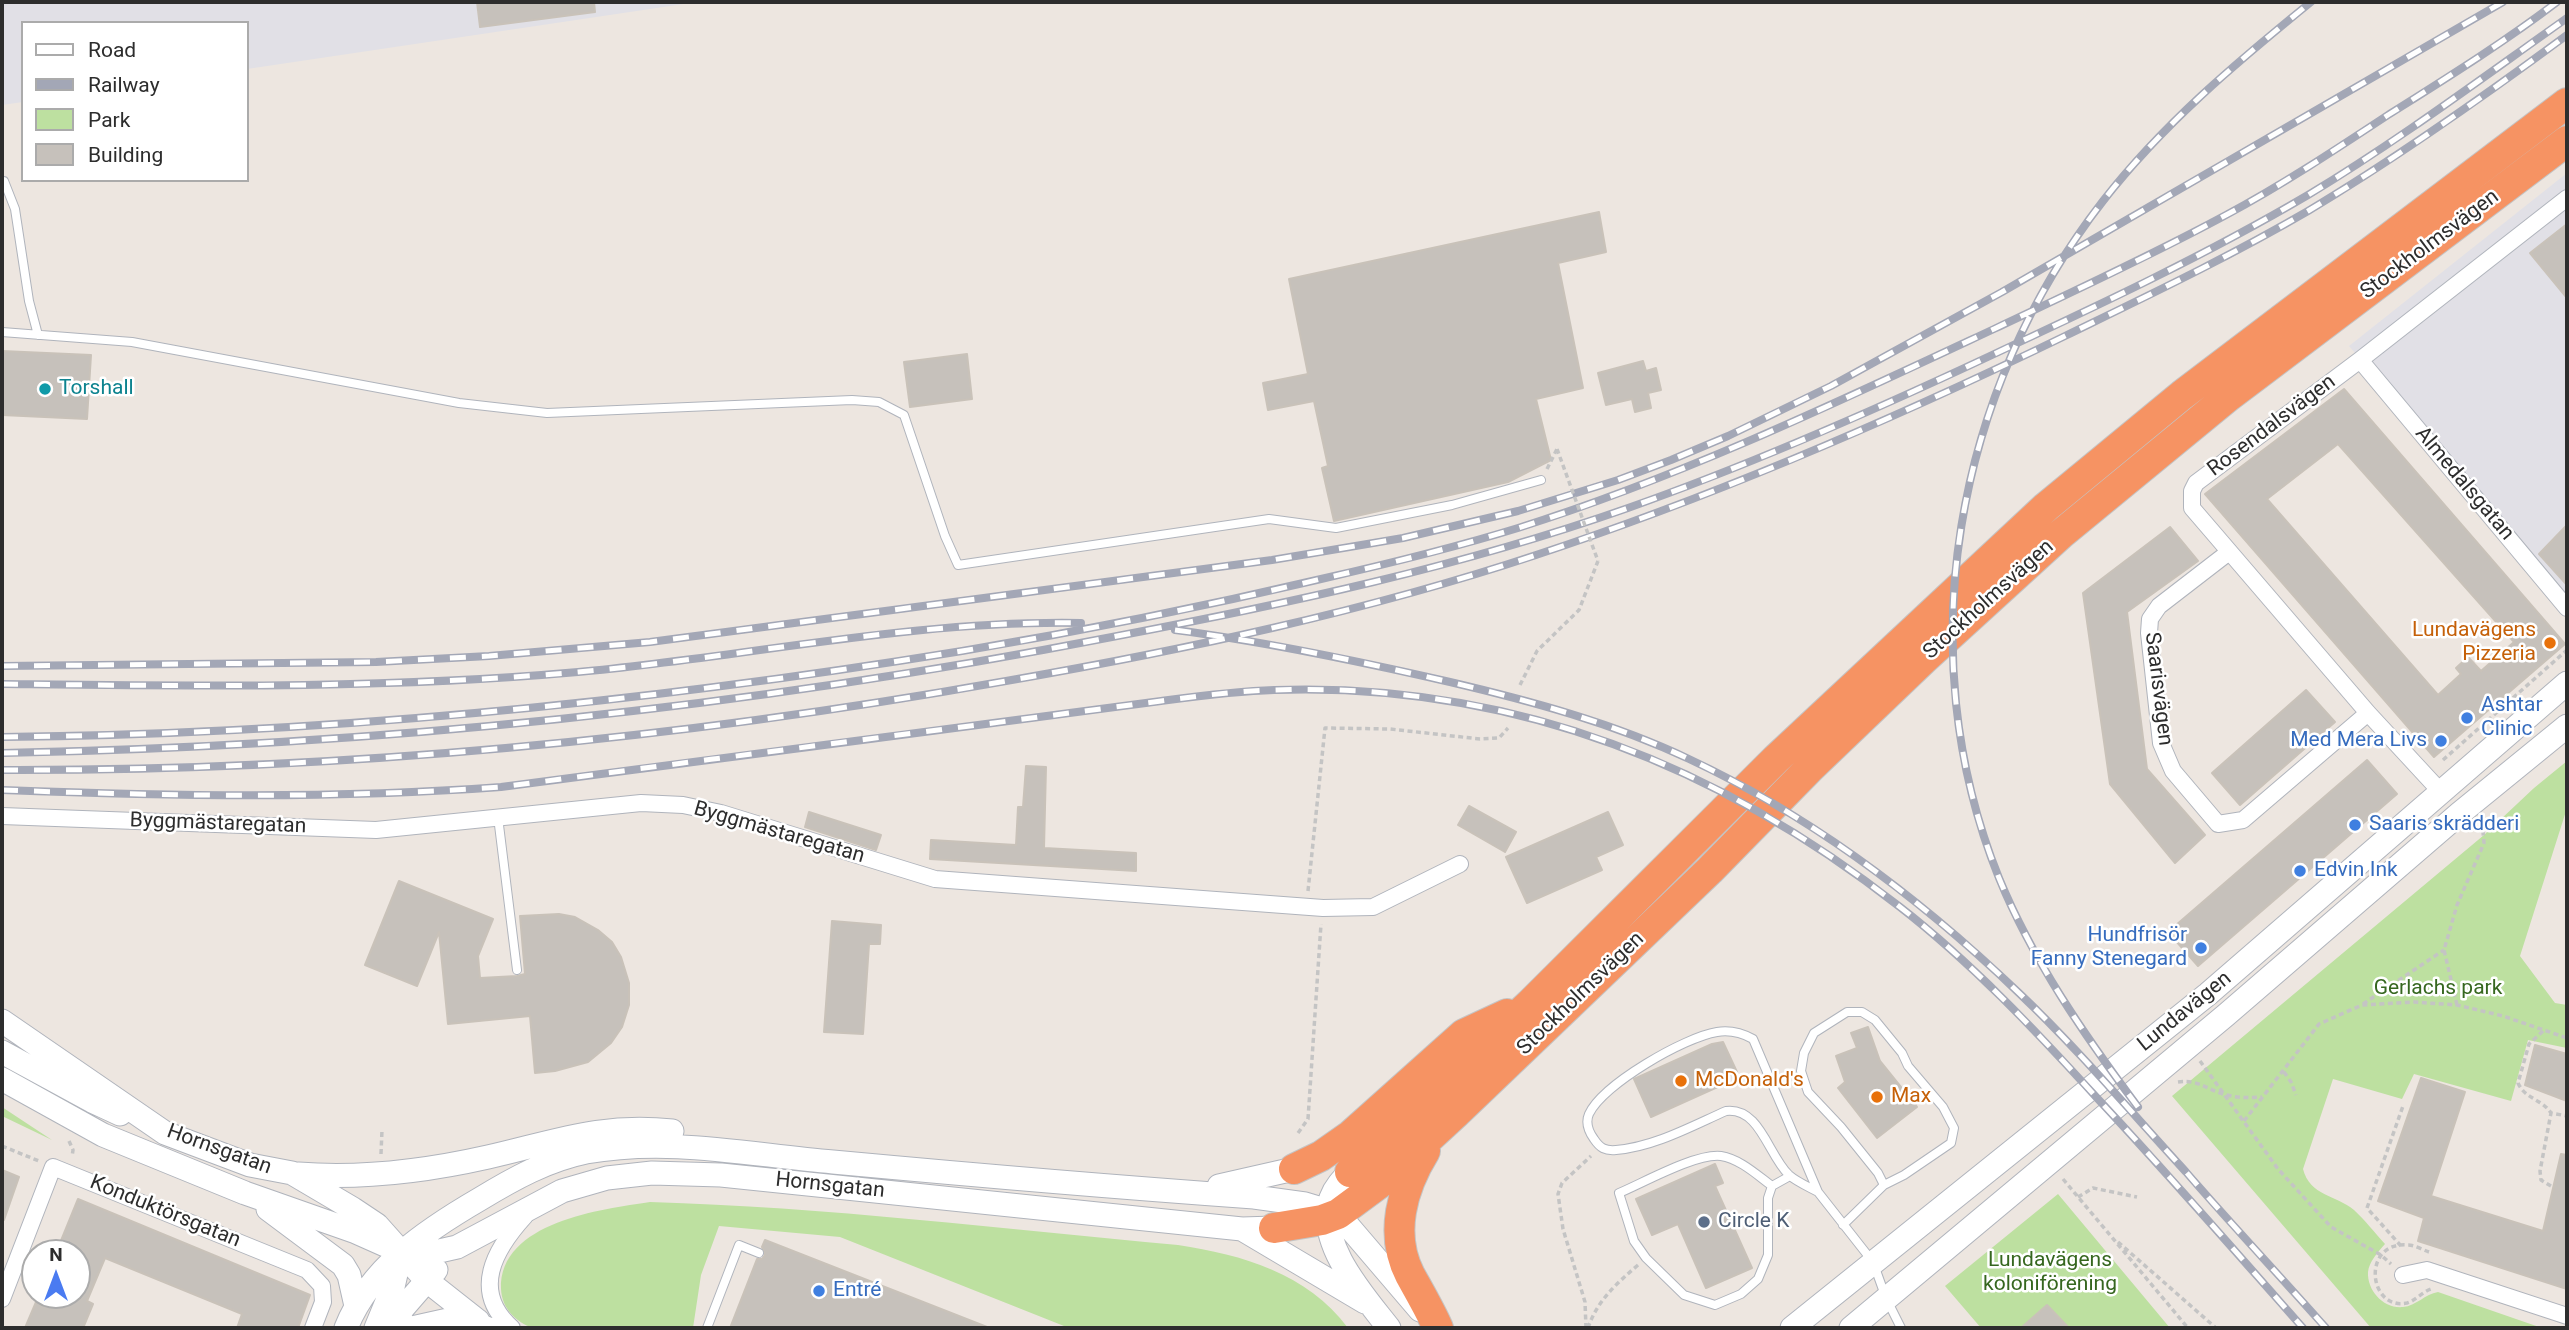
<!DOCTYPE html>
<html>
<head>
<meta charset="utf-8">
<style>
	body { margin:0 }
	#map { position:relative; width:2569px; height:1330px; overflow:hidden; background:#ede6e0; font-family:Roboto,sans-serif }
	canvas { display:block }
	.frame { position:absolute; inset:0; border:4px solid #2d2d2d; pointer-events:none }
	.legend { position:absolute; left:21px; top:21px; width:228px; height:161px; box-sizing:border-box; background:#fff; border:2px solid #ababab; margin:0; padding:9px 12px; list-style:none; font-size:21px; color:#2d2d2d }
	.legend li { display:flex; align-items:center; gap:14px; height:35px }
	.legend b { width:35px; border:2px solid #ababab }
	.north { position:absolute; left:21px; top:1239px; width:70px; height:70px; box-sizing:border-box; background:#fff; border:2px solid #ababab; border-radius:50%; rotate:0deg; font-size:19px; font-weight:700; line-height:28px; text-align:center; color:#2d2d2d }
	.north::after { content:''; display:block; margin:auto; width:24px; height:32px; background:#4a7bf1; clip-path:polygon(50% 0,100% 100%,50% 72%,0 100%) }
</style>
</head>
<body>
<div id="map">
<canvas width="2569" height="1330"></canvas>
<div class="frame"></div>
<ul class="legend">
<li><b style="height:9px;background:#fff"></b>Road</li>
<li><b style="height:9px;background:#a3a7b6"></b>Railway</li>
<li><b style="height:19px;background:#bde0a0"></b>Park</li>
<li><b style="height:19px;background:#c6c1bb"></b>Building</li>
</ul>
<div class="north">N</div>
</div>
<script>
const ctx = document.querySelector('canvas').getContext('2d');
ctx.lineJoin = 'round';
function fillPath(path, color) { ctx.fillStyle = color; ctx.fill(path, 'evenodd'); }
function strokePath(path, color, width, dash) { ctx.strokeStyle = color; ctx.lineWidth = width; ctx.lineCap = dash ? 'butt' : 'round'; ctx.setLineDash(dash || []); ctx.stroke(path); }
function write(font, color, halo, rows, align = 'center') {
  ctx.font = font + ' Roboto,sans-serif'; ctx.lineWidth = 5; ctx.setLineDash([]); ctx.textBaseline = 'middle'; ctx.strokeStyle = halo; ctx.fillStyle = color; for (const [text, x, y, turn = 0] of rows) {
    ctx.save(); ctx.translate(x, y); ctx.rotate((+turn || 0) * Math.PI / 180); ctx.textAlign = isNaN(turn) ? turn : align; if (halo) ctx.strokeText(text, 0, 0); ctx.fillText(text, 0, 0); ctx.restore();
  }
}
fillPath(new Path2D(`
	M2,2H697L247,69V23H23V102L2,105Z
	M2567,173V596L2349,346Z`), '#e1e0e6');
fillPath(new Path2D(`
	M2567,761V808L2520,956L2555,1003L2567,1005V1048L2528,1040L2511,1101L2414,1074L2402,1099L2333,1079L2303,1169C2310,1196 2336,1195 2354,1210C2365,1220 2375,1233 2385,1244C2378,1252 2369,1262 2368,1272C2367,1291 2384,1309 2403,1307C2416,1306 2425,1294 2438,1292L2542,1328H2371L2172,1096L2484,835L2534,788Z
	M2,1107L52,1140L2,1116Z
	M2058,1194L2170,1328H1981L1945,1286Z
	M650,1202C826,1207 1003,1229 1178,1245C1243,1255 1307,1273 1348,1328H1069L840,1237L719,1226L701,1275L693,1328H533C516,1322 502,1309 501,1289C499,1222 602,1209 650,1202Z`), '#bde0a0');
const building = new Path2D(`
	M477,2H594L595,12L480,27Z
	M1599,212L1606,252L1558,263L1583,388L1536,399L1551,460L1508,482L1334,521L1322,468L1328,466L1314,401L1268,410L1263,383L1308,374L1289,279Z
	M2567,224V298L2530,253Z
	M2,351L91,355L87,419L2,415Z
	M967,354L972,399L910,407L904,362Z
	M1643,361L1646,371L1656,368L1661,390L1648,393L1651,408L1635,412L1632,399L1606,405L1598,373Z
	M2344,389L2565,644L2434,757L2205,494ZM2338,444L2514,642L2481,671L2468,657L2456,668L2461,674L2438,695L2267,499Z
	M2567,525V585L2539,554Z
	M2170,527L2198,561L2127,612L2147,769L2205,835L2175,863L2110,784L2083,593Z
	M2306,690L2335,722L2240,805L2212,773Z
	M2367,760L2397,794L2198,966L2168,932Z
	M1026,766L1046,767L1044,848L1136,853V871L930,859L931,840L1016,845L1018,807H1023Z
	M1469,806L1516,832L1505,852L1458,825Z
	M809,812L881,835L876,850L805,827Z
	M1608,812L1623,845L1596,857L1602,870L1527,903L1506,857Z
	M399,881L493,919L478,956L480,978L517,976L525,974L520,916L559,914L575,917L598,930L612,942L621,957L629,983V1005L622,1027L611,1043L588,1062L555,1071L535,1073L530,1016L448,1024L439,932L417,986L365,965Z
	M832,921L881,925L880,944H869L863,1034L824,1032Z
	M1868,1027L1880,1061L1917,1107L1877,1138L1838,1088L1845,1082L1836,1056L1857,1048L1851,1033Z
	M1723,1042L1737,1072L1719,1079L1722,1085L1651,1117L1634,1079L1712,1044Z
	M2535,1045L2567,1054V1101L2525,1085Z
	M2421,1078L2465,1092L2431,1196L2543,1231L2561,1154L2567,1155V1289L2418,1241L2424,1218L2378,1201Z
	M1715,1164L1723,1183L1715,1186L1752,1268L1706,1288L1678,1224L1652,1235L1636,1199Z
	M2,1170L19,1177L4,1220H2Z
	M78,1199L310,1295L298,1328H237L242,1314L105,1258L87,1301L93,1304L83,1328H25L39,1295H77V1253H56Z
	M765,1240L987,1327L986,1328H730L757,1259H762L765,1255L762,1247Z
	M2047,1305L2069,1328H2021L2039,1312Z`);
fillPath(building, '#c6c1bb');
strokePath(building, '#c9c2b9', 2);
const service = new Path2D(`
	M2,181H4L15,209L29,301L38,335
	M2,332L132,342L459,403L547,413L852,400L879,402L904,415L945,536L958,565L1269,519L1336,528L1452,505L1541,480
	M498,817L517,970
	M1772,1186L1768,1198V1255L1758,1279L1741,1294L1715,1305L1684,1295L1646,1258L1634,1241L1619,1193C1643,1183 1696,1153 1721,1156C1740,1159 1757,1175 1772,1186L1790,1176
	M1818,1192C1809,1187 1797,1182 1789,1175C1768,1155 1760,1107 1726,1111C1692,1126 1654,1147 1616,1150C1605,1151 1600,1148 1594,1139C1589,1132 1585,1123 1589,1114C1603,1084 1685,1037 1717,1032C1729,1030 1742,1033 1753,1039L1818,1192L1873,1262L1886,1298L1901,1328
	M1843,1225L1884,1185L1904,1175L1951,1143L1954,1128L1943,1107L1908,1066L1902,1053L1875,1020L1862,1012H1847L1814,1033L1804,1053L1801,1071L1808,1092L1841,1127L1878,1173L1884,1185
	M707,1328L739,1245L759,1253`);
const minor = new Path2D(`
	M2360,360L2567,608
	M2229,552L2159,606L2150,619L2149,633L2161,743L2173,771L2218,824L2243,820L2368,713
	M2441,792L2368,713L2192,508V491L2196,483L2360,360L2567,198
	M2,816L376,830L641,803L683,805L721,813L935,879L1323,908L1373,907L1460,864
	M2403,1275L2427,1270L2567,1316
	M2,1299L53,1167L307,1270L322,1286L323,1302L313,1328
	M478,1321L495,1328
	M512,1328C470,1291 495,1249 525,1216`);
const secondary = new Path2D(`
	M2,1021L165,1133L250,1165L292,1173L353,1209L377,1225L426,1280L478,1321
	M2,1052L92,1101L120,1114
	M2,1079L103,1135L245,1193L356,1232L401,1252L426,1254L457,1247L562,1191L607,1178L652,1173L721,1175L1242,1229L1274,1228
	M1350,1172C1342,1180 1335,1187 1331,1198C1315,1242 1364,1296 1389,1328
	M298,1174C361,1179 426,1171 488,1157C554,1142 602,1123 672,1131
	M1219,1186L1294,1169
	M268,1209L343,1265L349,1275L356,1306
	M1242,1229L1365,1302
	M346,1328C370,1268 425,1231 480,1199C513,1179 547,1160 586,1152C670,1137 749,1155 833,1162C973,1175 1113,1187 1254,1197L1305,1204L1338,1214L1420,1310
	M376,1328L393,1287L401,1252
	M392,1328L403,1308L436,1270
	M412,1328L448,1320L478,1321
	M1792,1328L2208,994L2567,683
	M1851,1328L2226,1015L2459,814L2567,726`);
const motorway = new Path2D(`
	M1425,1151C1402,1188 1389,1234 1410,1275C1420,1293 1430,1310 1438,1328
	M1294,1169L1321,1156L1351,1135L1464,1034L1507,1014
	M1350,1172L1530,1004L1775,760L2046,507L2182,395L2567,103
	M1274,1228L1322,1220L1338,1214L1380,1183L1456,1113L1710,870L1809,769L1924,659L2061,534L2229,396L2567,141`);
strokePath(service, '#b0b4bc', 10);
strokePath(minor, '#b0b4bc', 18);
strokePath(secondary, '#b0b4bc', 25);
strokePath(motorway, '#c4c4c4', 32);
strokePath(new Path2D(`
	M1547,469L1557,449
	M1520,685L1537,651L1579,610L1598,561
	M2443,760L2567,650
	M1308,891L1325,728L1390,729L1480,739L1499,738L1508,728
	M2363,1004L2444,950
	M2457,1005L2444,950L2457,905L2484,843L2482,821
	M2543,1031L2529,1044L2518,1083C2525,1099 2542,1099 2551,1113
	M2200,1061L2278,1169L2331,1227L2381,1255L2391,1264
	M2284,1072L2291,1082L2296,1095
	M2178,1082C2199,1079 2209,1091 2227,1095C2238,1098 2250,1098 2262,1097
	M2244,1121L2319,1024L2362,1005L2414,1002L2457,1005L2503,1016L2567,1038
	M1298,1133L1308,1119L1321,924
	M69,1141L73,1150L72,1157
	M2,1146L39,1161
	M381,1154L382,1130
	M2063,1179L2188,1328
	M2551,1186L2541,1180L2540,1171L2551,1113L2567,1116
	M2078,1197L2093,1188L2137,1197
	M2118,1242L2216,1328
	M2401,1246L2367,1208L2403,1106
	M2429,1252C2423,1250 2415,1245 2408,1245C2361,1241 2368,1311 2407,1303C2415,1301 2422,1292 2431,1289
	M1586,1328L1585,1302L1563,1229L1558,1194L1562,1183L1591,1156
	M1588,1328C1597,1301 1616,1284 1638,1265`), '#c4c4c4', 3.5, [5, 3.5]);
strokePath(service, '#fff', 8);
strokePath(minor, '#fff', 16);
strokePath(secondary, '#fff', 23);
strokePath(motorway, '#f69363', 30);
const rail = new Path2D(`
	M1175,630C1268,642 1358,661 1450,682C1531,701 1613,723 1689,759C1811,816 1922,900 2019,993C2078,1049 2131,1112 2186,1172C2232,1225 2280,1276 2326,1328
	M2,666L376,662L489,656L650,642L1272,560L1403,538L1518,511L1618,480L1671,460L1728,436L1831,386L2002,292L2503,2
	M2,684C194,686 386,689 578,672C746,657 911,620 1081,623
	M2,737C325,734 643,703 962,651C1082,631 1202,607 1321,579C1387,564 1453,548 1518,528C1683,476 1838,402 1994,329C2072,292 2150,256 2226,215C2282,185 2335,150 2388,115C2445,79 2503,43 2557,2
	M2,753C375,746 746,708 1112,637C1286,604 1460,567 1628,508C1752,464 1873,411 1992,355C2099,305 2206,255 2308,195C2398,141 2482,78 2567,18
	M2,770C339,771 674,740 1006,681C1184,650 1364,612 1536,555C1718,495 1894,419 2065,336C2147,296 2229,257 2308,211C2398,157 2483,97 2567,35
	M2,790C168,796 334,799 501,787C660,766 819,745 978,725C1039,717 1100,709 1161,701C1199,696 1236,691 1274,690C1509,682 1716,763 1900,907C1972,963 2036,1031 2098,1099C2168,1174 2235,1251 2303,1328
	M2138,1107C2085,1036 2033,961 1999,878C1908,652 1955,391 2103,201C2163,124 2236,63 2311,2`);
strokePath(rail, '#a3a7b6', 8);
strokePath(rail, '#fff', 5, [16]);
strokePath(new Path2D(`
	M1557,449L1598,561`), '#c4c4c4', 3.5, [5, 3.5]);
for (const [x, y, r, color] of [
	[45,389,7,"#0f9aa8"],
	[2550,643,7,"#e8710a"],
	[2467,718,7,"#3f7fe0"],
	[2441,741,7,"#3f7fe0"],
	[2355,825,7,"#3f7fe0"],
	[2300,871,7,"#3f7fe0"],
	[2201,948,7,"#3f7fe0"],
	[1681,1081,7,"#e8710a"],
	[1877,1097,7,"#e8710a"],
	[1704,1222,7,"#5c6f8a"],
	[819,1291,7,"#3f7fe0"]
]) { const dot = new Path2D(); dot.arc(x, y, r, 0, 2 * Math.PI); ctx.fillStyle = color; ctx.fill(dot); strokePath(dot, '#fff', 2.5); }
write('21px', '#2d2d2d', '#fff', [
	["Stockholmsvägen",2430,245,-37],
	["Rosendalsvägen",2272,426,-37],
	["Almedalsgatan",2464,484,50],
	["Stockholmsvägen",1989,600,-42],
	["Saarisvägen",2158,689,83],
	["Byggmästaregatan",218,824,2],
	["Byggmästaregatan",779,833,16],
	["Stockholmsvägen",1581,994,-44],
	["Lundavägen",2185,1012,-39],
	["Hornsgatan",219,1150,20],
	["Hornsgatan",830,1186,6],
	["Konduktörsgatan",165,1212,22]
]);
write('21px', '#0d838f', '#fff', [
	["Torshall",59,389]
], 'left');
write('21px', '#c56008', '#fff', [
	["Lundavägens",2536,631,"right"],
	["Pizzeria",2536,655,"right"],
	["McDonald's",1695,1081],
	["Max",1891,1097]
], 'left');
write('21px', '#366cbe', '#fff', [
	["Ashtar",2481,706],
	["Clinic",2481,730],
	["Med Mera Livs",2427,741,"right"],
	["Saaris skrädderi",2369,825],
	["Edvin Ink",2314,871],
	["Hundfrisör",2187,936,"right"],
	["Fanny Stenegard",2187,960,"right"],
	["Entré",833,1291]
], 'left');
write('21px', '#36671f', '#fff', [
	["Gerlachs park",2438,989],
	["Lundavägens",2050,1261],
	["koloniförening",2050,1285]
]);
write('21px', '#4e5e75', '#fff', [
	["Circle K",1718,1222]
], 'left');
</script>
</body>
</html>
